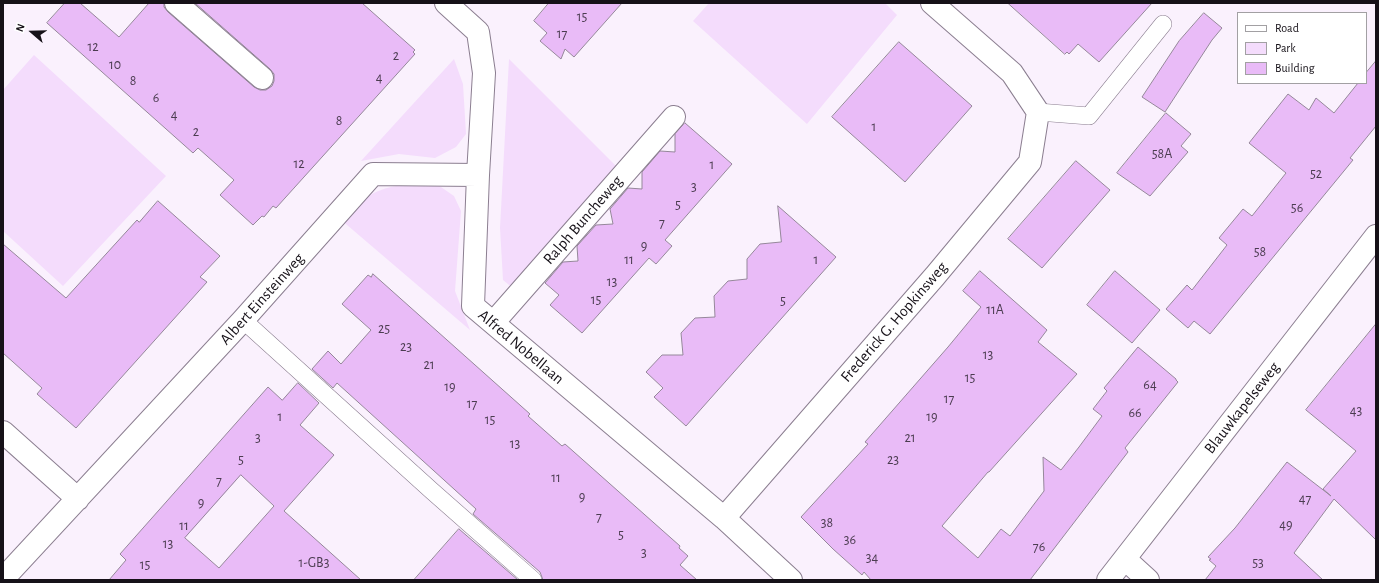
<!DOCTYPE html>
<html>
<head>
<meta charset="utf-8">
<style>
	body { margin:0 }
	#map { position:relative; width:1379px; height:583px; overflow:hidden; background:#faf1fd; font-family:"Alegreya Sans",sans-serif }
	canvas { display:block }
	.frame { position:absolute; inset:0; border:4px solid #161118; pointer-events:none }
	.legend { position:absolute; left:1237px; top:12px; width:130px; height:72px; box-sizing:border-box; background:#fff; border:1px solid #a2a0a3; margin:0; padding:5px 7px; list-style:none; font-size:12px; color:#161118 }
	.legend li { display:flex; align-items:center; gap:8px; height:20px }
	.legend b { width:20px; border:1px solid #a2a0a3 }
	.north { position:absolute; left:12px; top:12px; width:40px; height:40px; -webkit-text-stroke:3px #fff; paint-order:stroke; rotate:290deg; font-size:11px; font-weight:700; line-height:16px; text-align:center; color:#161118 }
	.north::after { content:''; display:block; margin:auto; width:14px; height:18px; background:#161118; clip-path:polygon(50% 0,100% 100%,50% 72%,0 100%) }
</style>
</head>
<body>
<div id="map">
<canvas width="1379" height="583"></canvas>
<div class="frame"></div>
<ul class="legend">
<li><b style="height:5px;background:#fff"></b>Road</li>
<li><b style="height:11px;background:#f4dcfc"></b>Park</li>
<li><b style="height:11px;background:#e9bbf7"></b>Building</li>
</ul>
<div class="north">N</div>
</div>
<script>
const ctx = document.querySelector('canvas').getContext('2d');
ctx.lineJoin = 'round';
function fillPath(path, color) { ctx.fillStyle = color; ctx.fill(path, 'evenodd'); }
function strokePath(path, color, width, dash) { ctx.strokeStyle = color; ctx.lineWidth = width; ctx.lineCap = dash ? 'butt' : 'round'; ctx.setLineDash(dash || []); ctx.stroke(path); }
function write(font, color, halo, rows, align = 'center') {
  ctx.font = font + ' "Alegreya Sans",sans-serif'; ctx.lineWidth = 3.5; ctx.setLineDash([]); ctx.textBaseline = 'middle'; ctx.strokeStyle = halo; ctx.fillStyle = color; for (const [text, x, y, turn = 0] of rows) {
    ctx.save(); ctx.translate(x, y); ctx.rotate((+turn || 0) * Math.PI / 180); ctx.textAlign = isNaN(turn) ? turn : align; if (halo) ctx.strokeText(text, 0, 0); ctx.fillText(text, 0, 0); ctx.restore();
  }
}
fillPath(new Path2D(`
	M709,3H885L897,15L807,124L693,21Z
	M34,55L166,176L63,286L3,231V90Z
	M454,59L463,84L466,134L456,147L435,158L399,154L361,161Z
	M509,59L620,170L514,289L503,280L500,228Z
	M438,185L454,196L461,211L455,291L470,330L340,219C354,204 376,188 397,186C410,185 424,186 438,185Z`), '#f4dcfc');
const building = new Path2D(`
	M65,3H80L119,37L149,3H164V7L168,12L254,87L260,90H266L272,86L274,81V74L270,69L195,3H362L415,50L413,52L415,54L276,208L273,206L264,217L262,216L253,225L220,195L234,180L198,148L193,153L47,23Z
	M549,3H622L574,57L565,49L561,59L540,41L547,33L534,21Z
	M1008,3H1152L1099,62L1078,44L1069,54L1067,52L1065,54Z
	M1204,13L1222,28L1212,40L1165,112L1142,97L1179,41Z
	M899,42L972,106L905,182L832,117Z
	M1376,61V126L1350,158L1353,160L1210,334L1194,321L1188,328L1166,309L1187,285L1192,290L1227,245L1219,238L1243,209L1252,216L1286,173L1249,143L1288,94L1309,110L1316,98L1334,113L1358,83H1366V73Z
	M1166,113L1191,134L1181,146L1188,152L1150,196L1117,173Z
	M685,123L732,164L665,240L672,246L656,264L649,258L582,333L550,305L559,295L545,283L563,262L578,261L577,246L596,225L613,224L610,209L628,188L642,189V172L660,151L675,152V134Z
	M1076,161L1110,190L1042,268L1008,239Z
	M158,201L220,256L200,277L207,282L76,428L37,394L42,388L3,353V244L66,298L137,220L139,222Z
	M778,206L836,257L686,426L654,397L663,388L646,372L662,355H683L681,333L695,318L715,317L714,296L728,281L747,279V259L760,244L781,242Z
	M980,271L1047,330L1038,342L1077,374L989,472H988L942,526L978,558L1001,529L1010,536L1044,491L1043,457L1061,470L1079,447L1102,416L1093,409L1107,391L1104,388L1138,347L1176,379V380L1178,382L1125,448L1128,452L1030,580H871L864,572L862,575L833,549L801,517L868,444L865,442L948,347L981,307L963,291Z
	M1115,271L1160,310L1132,343L1087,305Z
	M373,274L530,414L528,416L562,446L565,444L680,546L679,548L688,556L680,565L697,580H543L540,572L473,514L476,509L337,383L333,388L312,369L328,351L341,364L371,330L342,304L368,275L371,277Z
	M1376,324V540L1334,499L1294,553L1323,580H1205L1216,566L1209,560L1211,559L1208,557L1235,528L1287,462L1331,496L1323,489L1356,451L1306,410Z
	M298,383L319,403L300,425L334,455L284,511L361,580H109L126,560L120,554L268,387L282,400ZM241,475L274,506L219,568L185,538Z
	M459,529L518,580H414Z`);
fillPath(building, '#e9bbf7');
strokePath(building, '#95879a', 1);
const lane = new Path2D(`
	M1038,112L1089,116L1163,24
	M243,320L432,491L533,580`);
const street = new Path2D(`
	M176,3L262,78
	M446,3L478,32L484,73L478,175L473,306L724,518L791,580
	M493,323L674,117
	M3,432L78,499
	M724,518L935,276L1030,162L1038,112L1012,73L932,3
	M1125,559L1148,580
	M3,579L243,320L373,174L478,175
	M1108,580L1376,236`);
strokePath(lane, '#8b7e90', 18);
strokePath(street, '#8b7e90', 24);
strokePath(lane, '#fff', 17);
strokePath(street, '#fff', 22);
write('14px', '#4b3c50', null, [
	["15",582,17],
	["17",562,34],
	["12",93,47],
	["2",396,56],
	["10",115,65],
	["4",379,78],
	["8",133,81],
	["6",156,98],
	["4",174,115],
	["8",339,121],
	["1",874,127],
	["2",196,132],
	["58A",1162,154],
	["12",299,164],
	["1",712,165],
	["52",1316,174],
	["3",694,187],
	["5",678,205],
	["56",1297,208],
	["7",662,223],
	["9",644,246],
	["58",1260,252],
	["11",629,260],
	["1",816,260],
	["13",612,282],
	["15",596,300],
	["5",783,301],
	["11A",995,310],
	["25",384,329],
	["23",406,347],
	["13",988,355],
	["21",429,365],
	["15",970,378],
	["64",1150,385],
	["19",450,387],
	["17",949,399],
	["17",472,404],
	["43",1356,411],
	["66",1135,413],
	["1",280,417],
	["19",932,417],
	["15",490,420],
	["3",258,438],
	["21",910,438],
	["13",515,444],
	["5",241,460],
	["23",893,460],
	["11",556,478],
	["7",219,481],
	["9",582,497],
	["47",1305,499],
	["9",201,503],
	["7",599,517],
	["38",827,523],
	["49",1286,525],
	["11",184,526],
	["5",621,535],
	["36",850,540],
	["13",168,544],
	["76",1039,547],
	["3",644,553],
	["34",872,558],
	["1-GB3",314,563],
	["53",1258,563],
	["15",145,565]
]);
write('16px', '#161118', '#fff', [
	["Ralph Buncheweg",583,220,-49],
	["Albert Einsteinweg",262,299,-48],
	["Frederick G. Hopkinsweg",894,322,-49],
	["Alfred Nobellaan",521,347,40],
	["Blauwkapelseweg",1242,408,-52]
]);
</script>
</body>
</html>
